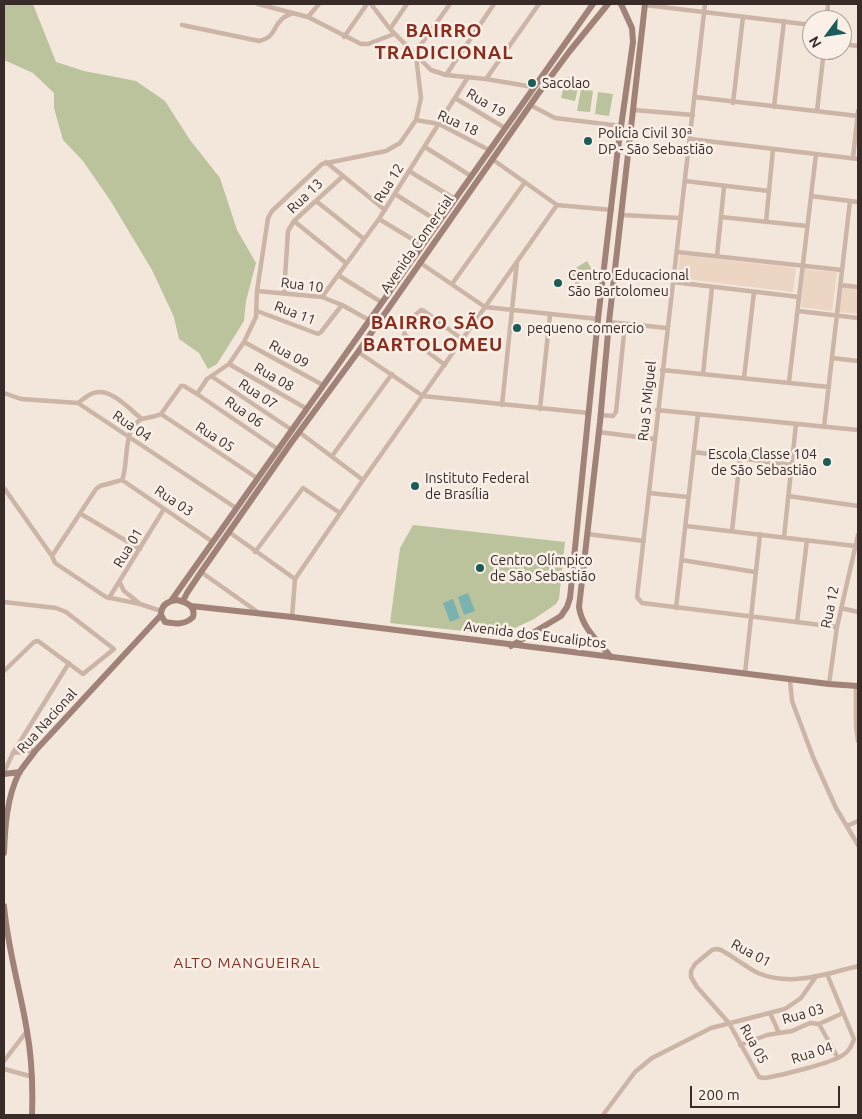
<!DOCTYPE html>
<html>
<head>
<meta charset="utf-8">
<style>
	body { margin:0 }
	#map { position:relative; width:862px; height:1119px; overflow:hidden; background:#f3e6db; font-family:Ubuntu,sans-serif }
	canvas { display:block }
	.frame { position:absolute; inset:0; border:5px solid #382b28; pointer-events:none }
	.north { position:absolute; left:802px; top:10px; width:50px; height:50px; box-sizing:border-box; background:#faf0e8; border:1px solid #aca19b; border-radius:50%; rotate:239deg; font-size:14px; font-weight:700; line-height:20px; text-align:center; color:#382b28 }
	.north::after { content:''; display:block; margin:auto; width:18px; height:22px; background:#1b5c59; clip-path:polygon(50% 0,100% 100%,50% 72%,0 100%) }
	.scale { position:absolute; left:690px; top:1086px; width:150px; height:22px; box-sizing:border-box; border:2px solid #382b28; border-top:0; padding-left:6px; font-size:15px; line-height:18px; white-space:nowrap; color:#382b28; -webkit-text-stroke:4px #faf0e8; paint-order:stroke }
</style>
</head>
<body>
<div id="map">
<canvas width="862" height="1119"></canvas>
<div class="frame"></div>
<div class="north">N</div>
<div class="scale">200 m</div>
</div>
<script>
const ctx = document.querySelector('canvas').getContext('2d');
ctx.lineJoin = 'round';
function fillPath(path, color) { ctx.fillStyle = color; ctx.fill(path, 'evenodd'); }
function strokePath(path, color, width, dash) { ctx.strokeStyle = color; ctx.lineWidth = width; ctx.lineCap = dash ? 'butt' : 'round'; ctx.setLineDash(dash || []); ctx.stroke(path); }
function write(font, color, halo, rows, align = 'center') {
  ctx.font = font + ' Ubuntu,sans-serif'; ctx.lineWidth = 5; ctx.setLineDash([]); ctx.textBaseline = 'middle'; ctx.strokeStyle = halo; ctx.fillStyle = color; for (const [text, x, y, turn = 0] of rows) {
    ctx.save(); ctx.translate(x, y); ctx.rotate((+turn || 0) * Math.PI / 180); ctx.textAlign = isNaN(turn) ? turn : align; if (halo) ctx.strokeText(text, 0, 0); ctx.fillText(text, 0, 0); ctx.restore();
  }
}
fillPath(new Path2D(`
	M4,4H33L56,62L84,71L136,81L165,101L190,140L220,178L237,230L256,263L246,301L244,321L217,364L208,369L199,353L179,339L174,317L152,270L110,200L83,161L63,140L54,108V93L33,73L4,60Z
	M566,77L580,79L575,101L561,98Z
	M581,89L593,91L590,112L577,111Z
	M598,92L613,94L609,116L595,114Z
	M587,261L594,273L576,285L568,273Z
	M413,525L565,542L559,599L556,604L534,619L500,635L390,623L400,548Z`), '#bac39b');
fillPath(new Path2D(`
	M680,255L796,268L793,292L677,278Z
	M804,269L837,272L832,311L801,307Z
	M841,287L858,289V314L838,312Z`), '#ecd5c2');
fillPath(new Path2D(`
	M468,593L475,611L464,615L458,597Z
	M453,599L460,618L450,622L443,603Z`), '#79b2ae');
strokePath(new Path2D(`
	M258,4L308,17
	M319,4L308,17L361,44H368L394,34
	M371,4L390,29L431,70L446,75L486,79L533,87
	M705,4L637,597L642,603L837,627
	M645,5L812,25
	M827,20L828,4
	M182,25L259,41C276,37 272,28 282,19C285,16 290,14 293,13
	M390,29L407,4
	M344,37L367,4
	M842,44L858,46
	M446,75L494,4
	M486,79L539,4
	M695,97L858,116
	M455,98L505,128
	M733,103L743,17
	M530,105L555,118L621,126
	M774,107L784,21
	M634,110L693,115
	M817,111L824,50
	M416,120L439,124L489,150
	M690,139L858,159
	M425,147L471,176
	M853,158L858,111
	M492,159L557,205L612,210
	M326,162L385,210
	M409,171L455,199
	M685,181L769,191
	M395,194L439,222
	M811,196L858,202
	M316,201L364,239
	M622,215L680,218
	M721,217L807,226
	M379,219L422,245
	M294,221L346,263
	M766,222L773,149
	M677,252L842,270
	M717,256L724,187
	M419,262L485,307L598,319
	M338,275L381,302
	M673,282L799,297
	M452,284L525,182
	M840,285L858,287
	M257,291L322,297L342,305L369,320
	M284,293L288,231L294,221L342,177
	M322,297L379,219L468,77
	M257,311L318,334L321,332L342,305
	M798,311L858,318
	M609,322L667,328
	M244,342L323,385
	M358,352L423,396L589,413
	M832,358L858,361
	M229,364L307,409
	M445,365L404,334C405,326 414,315 421,310L424,311L462,339
	M662,370L829,387
	M703,374L712,287
	M211,376L292,430
	M744,378L754,292
	M789,382L816,154
	M4,393L21,399L78,403L236,508
	M197,394L279,450
	M78,403C82,400 87,396 91,394C109,385 129,409 142,419
	M502,405L517,262
	M540,409L550,315
	M657,410L858,430
	M161,414L257,478
	M600,415L613,416L616,412L625,324
	M824,427L850,201
	M299,432L363,480
	M598,432L654,439
	M694,452L791,465
	M332,456L392,374
	M122,480L213,542
	M4,488L52,556L55,563L106,597L140,604L161,611
	M649,493L688,497
	M788,496L858,506
	M81,514L140,549
	M686,526L855,546
	M732,531L740,458
	M229,532L295,579
	M587,534L644,541
	M784,537L796,424
	M255,552L303,488L340,513
	M52,556L96,489L100,486L122,480C129,465 122,427 142,419C148,417 155,417 161,414L181,386H184L197,394L207,379L229,364L244,342L256,317L257,291L268,218L272,211L322,164L386,151L400,143L416,120L421,98L416,56L417,50L450,4
	M682,560L755,572
	M201,572L259,613
	M120,583L124,591L139,603
	M109,598L164,509
	M4,602L56,608L66,612L114,649L83,674L38,641L34,642L4,671
	M676,608L698,414
	M841,608L858,612
	M292,617L295,579L363,480L557,205
	M797,622L807,540
	M745,673L760,534
	M790,680L792,701L813,757L836,808L858,845
	M829,684L837,627L858,535
	M856,686V726L858,741
	M13,753L36,750
	M4,772L13,753L69,663
	M847,826L858,821
	M827,974L854,1039C852,1046 849,1051 843,1055C832,1063 779,1076 764,1078L759,1077L729,1023L697,987L691,977V971L695,964L712,950L717,949L721,950C734,957 746,967 758,973C791,987 826,974 858,966
	M770,1013L779,1033
	M819,1024L838,1058
	M740,1045L767,1035L792,1031L810,1023L819,1024L843,1013
	M4,1061L27,1031
	M4,1069L33,1077
	M603,1115L635,1072L652,1058L711,1028L785,1009L801,998L815,978`), '#ccb4a7', 4.5);
strokePath(new Path2D(`
	M177,600C186,602 196,606 193,617C185,625 176,624 165,622L161,615C161,605 168,601 177,600Z
	M171,601L593,4
	M183,601L187,593L201,572L291,443L358,352L538,94L569,52L608,4
	M191,606L292,617L829,684L858,686
	M511,646L561,616L567,607L570,598L598,319L618,148L633,42L632,28L621,4
	M611,657C598,641 582,628 579,607L600,422L609,322L645,4
	M4,774L20,772
	M4,853C5,826 7,797 19,773C24,765 31,757 36,750L161,615
	M4,906C8,951 20,988 27,1031C32,1059 33,1087 32,1115`), '#a08278', 6);
for (const [x, y, r, color] of [
	[532,83,5,"#1b5c59"],
	[588,141,5,"#1b5c59"],
	[558,283,5,"#1b5c59"],
	[517,328,5,"#1b5c59"],
	[827,462,5,"#1b5c59"],
	[415,486,5,"#1b5c59"],
	[480,568,5,"#1b5c59"]
]) { const dot = new Path2D(); dot.arc(x, y, r, 0, 2 * Math.PI); ctx.fillStyle = color; ctx.fill(dot); strokePath(dot, '#faf0e8', 2); }
write('14px', '#382b28', '#faf0e8', [
	["Sacolao",542,83],
	["Policia Civil 30ª",598,133],
	["DP - São Sebastião",598,149],
	["Centro Educacional",568,275],
	["São Bartolomeu",568,291],
	["pequeno comercio",527,328],
	["Escola Classe 104",817,454,"right"],
	["de São Sebastião",817,470,"right"],
	["Instituto Federal",425,478],
	["de Brasília",425,494],
	["Centro Olímpico",490,560],
	["de São Sebastião",490,576]
], 'left');
write('14px', '#382b28', '#faf0e8', [
	["Rua 19",486,103,31],
	["Rua 18",458,123,24],
	["Rua 12",389,183,-58],
	["Rua 13",305,196,-44],
	["Avenida Comercial",417,244,-55],
	["Rua 10",302,285,7],
	["Rua 11",295,313,21],
	["Rua 09",289,354,29],
	["Rua 08",274,377,30],
	["Rua 07",258,394,33],
	["Rua S Miguel",647,401,-84],
	["Rua 06",244,412,35],
	["Rua 04",132,426,34],
	["Rua 05",215,437,33],
	["Rua 03",174,501,34],
	["Rua 01",128,548,-59],
	["Rua 12",830,607,-78],
	["Avenida dos Eucaliptos",535,635,7],
	["Rua Nacional",47,721,-48],
	["Rua 01",751,953,28],
	["Rua 03",803,1014,-16],
	["Rua 05",754,1044,61],
	["Rua 04",812,1053,-18]
]);
ctx.letterSpacing = '1px';
write('15px', '#8b2c1d', '#faf0e8', [
	["ALTO MANGUEIRAL",247,963]
]);
ctx.letterSpacing = '0px';
ctx.letterSpacing = '1px';
write('bold 19px', '#8b2c1d', '#faf0e8', [
	["BAIRRO",444,31],
	["TRADICIONAL",444,53],
	["BAIRRO SÃO",433,323],
	["BARTOLOMEU",433,345]
]);
ctx.letterSpacing = '0px';
</script>
</body>
</html>
